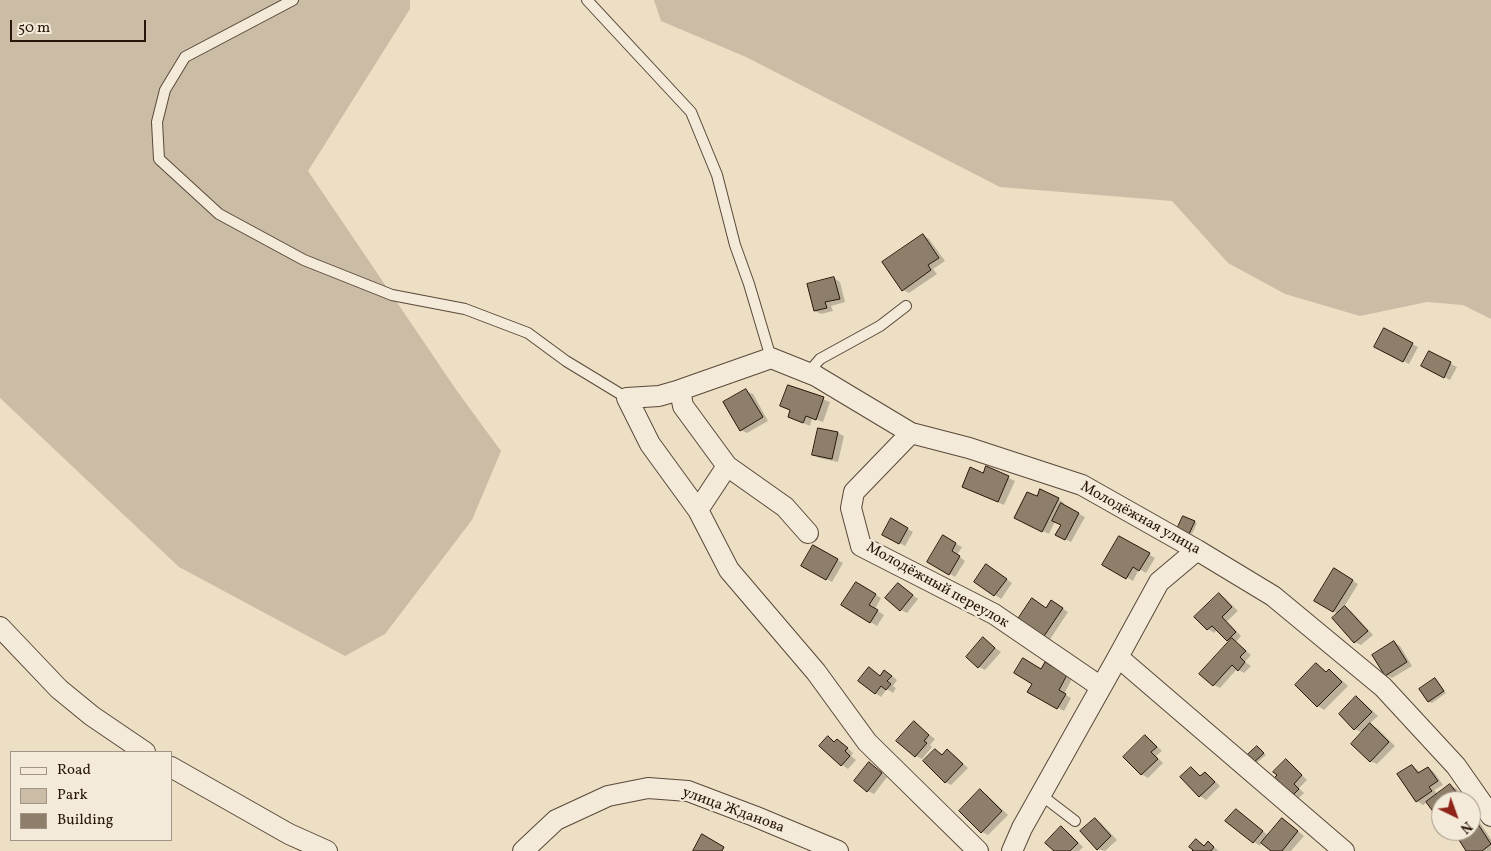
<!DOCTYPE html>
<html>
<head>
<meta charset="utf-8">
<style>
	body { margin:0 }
	#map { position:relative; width:1491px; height:851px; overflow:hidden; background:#ecdfc4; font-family:Vollkorn,serif }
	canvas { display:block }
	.legend { position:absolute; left:10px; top:751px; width:162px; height:90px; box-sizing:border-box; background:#f3ead9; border:1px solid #a29587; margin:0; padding:6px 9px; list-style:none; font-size:15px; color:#29160b }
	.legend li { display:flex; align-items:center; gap:10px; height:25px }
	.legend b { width:25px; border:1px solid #a29587 }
	.north { position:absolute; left:1431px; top:791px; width:50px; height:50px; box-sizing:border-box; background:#f3ead9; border:1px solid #a29587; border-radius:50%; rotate:138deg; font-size:14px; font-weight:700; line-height:20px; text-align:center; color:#29160b }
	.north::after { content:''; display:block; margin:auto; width:18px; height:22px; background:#8f2418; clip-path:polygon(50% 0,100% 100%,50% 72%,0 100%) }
	.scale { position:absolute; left:10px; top:20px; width:136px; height:22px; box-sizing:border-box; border:2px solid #29160b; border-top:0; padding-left:6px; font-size:15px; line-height:18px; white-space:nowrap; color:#29160b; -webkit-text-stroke:4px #f3ead9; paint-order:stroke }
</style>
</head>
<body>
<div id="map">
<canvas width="1491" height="851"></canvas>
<ul class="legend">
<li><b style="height:6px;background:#f3ead9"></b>Road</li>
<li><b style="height:14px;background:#cbbda5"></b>Park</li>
<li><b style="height:14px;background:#8e7f6b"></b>Building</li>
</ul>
<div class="north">N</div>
<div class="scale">50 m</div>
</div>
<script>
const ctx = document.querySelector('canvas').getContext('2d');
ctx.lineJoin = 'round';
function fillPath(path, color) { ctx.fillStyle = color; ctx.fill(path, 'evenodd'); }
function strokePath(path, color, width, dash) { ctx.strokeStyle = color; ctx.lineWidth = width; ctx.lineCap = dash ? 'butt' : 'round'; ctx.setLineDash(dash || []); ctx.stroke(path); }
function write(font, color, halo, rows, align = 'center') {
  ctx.font = font + ' Vollkorn,serif'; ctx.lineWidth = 4.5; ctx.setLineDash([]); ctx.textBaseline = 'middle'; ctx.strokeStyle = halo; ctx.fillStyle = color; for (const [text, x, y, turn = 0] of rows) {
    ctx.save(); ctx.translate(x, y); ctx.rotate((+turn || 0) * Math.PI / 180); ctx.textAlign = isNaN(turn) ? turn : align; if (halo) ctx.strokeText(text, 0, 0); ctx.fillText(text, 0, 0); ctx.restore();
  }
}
fillPath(new Path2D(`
	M0,0H410V9L308,171L457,391L501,451L472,520L385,634L345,656L179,567L0,398Z
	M654,0H1491V319L1463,305L1427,302L1360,316L1285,294L1228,263L1172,201L1000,187L746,57L661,21Z`), '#cbbda5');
fillPath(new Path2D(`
	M923,235L929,239L945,261L933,269L937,274L909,293L903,290Z
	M834,278L840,282L845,302L831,306L833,311L821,314L815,311Z
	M1412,344L1418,347L1409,364L1376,347Z
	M1430,353L1457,367L1450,380L1429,369Z
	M789,386L830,402L823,422L812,418L810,426L789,417L791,411L782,406Z
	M746,391L753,394L768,421L747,433L741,430Z
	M838,433L844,436L838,462L819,458L813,454Z
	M987,468L1015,481L1004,505L969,490L984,474Z
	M1037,498L1058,499L1064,503L1063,506L1085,517L1071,542L1057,535L1062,525L1055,521L1049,534L1022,521Z
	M891,520L913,532L905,546L883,534Z
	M1194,522L1197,523L1192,534L1179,528Z
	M943,537L962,547L957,555L965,561L955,577L929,561Z
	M1120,537L1155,558L1146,573L1139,569L1133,581L1104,564Z
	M813,546L843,563L832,582L802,565Z
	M993,570L1012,583L1001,599L976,582Z
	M1335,570L1358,584L1344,607L1351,611L1373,635L1361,645L1355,642L1338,614L1316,600Z
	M856,583L881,598L875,609L884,615L877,626L843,605Z
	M898,584L918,599L907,613L901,610Z
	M1219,595L1225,598L1238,611L1227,621L1241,636L1236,642L1251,655L1245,662L1251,666L1244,673L1237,669L1220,688L1214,685L1231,641L1218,629L1214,633L1208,629L1196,617Z
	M1057,605L1068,612L1049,641L1043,638L1046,609Z
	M983,639L1001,652L985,670L979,667Z
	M1394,642L1400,646L1412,666L1392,678L1386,675Z
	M1045,664L1072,679L1064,694L1071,698L1064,711L1029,692Z
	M1317,665L1327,673L1329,670L1335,674L1348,686L1324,710L1318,706L1297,685Z
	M891,675L897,680L893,686L896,688L893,693L887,689L881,697L875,693L881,677Z
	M1435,679L1437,681L1446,693L1432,703L1429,702L1421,689Z
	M1356,698L1362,701L1378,716L1369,724L1377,728L1395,746L1377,764L1370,761L1363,733L1355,729Z
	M914,723L935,739L930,745L932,747L922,759L916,756Z
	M1145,736L1151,740L1162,751L1156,756L1163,763L1148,778L1141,774Z
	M828,738L835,742L837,740L843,744L853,753L851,756L856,760L848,769L842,765L821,746Z
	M1258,747L1266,755L1253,766Z
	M935,750L943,755L947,751L953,754L968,768L951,785L945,782Z
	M1286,761L1292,765L1307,780L1299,788L1304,793L1296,801L1278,775Z
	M870,764L887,777L874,794L868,791Z
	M1412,766L1418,770L1420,773L1428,768L1434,772L1443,785L1434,790L1438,795L1451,786L1457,789L1465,801H1441V820L1427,802L1423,805L1417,801Z
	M1191,769L1201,777L1205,773L1211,777L1220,786L1206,800L1200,796Z
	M980,791L986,794L1008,815L988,835L982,832Z
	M1471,809L1476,815L1473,817L1478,820L1491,839V851H1468L1465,837L1461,831H1471Z
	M1236,810L1269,836L1283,819L1304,836L1291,851H1273L1262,842L1260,846L1254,842L1227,821Z
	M1095,819L1101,823L1117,840L1105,851L1097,849Z
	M1061,828L1067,831L1083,847L1079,851H1056Z
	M1196,841L1205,846L1208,843L1219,851H1194Z`), '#0003');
const building = new Path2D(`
	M923,234L939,258L928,265L931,270L902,291L882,262Z
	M834,277L840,299L825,302L827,308L814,311L807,284Z
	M1384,328L1413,343L1403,362L1374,347Z
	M1429,351L1451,362L1444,378L1421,366Z
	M788,385L824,397L816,420L806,416L803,423L788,417L790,410L780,406Z
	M746,389L763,417L740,431L723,402Z
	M818,428L838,432L832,459L812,455Z
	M986,466L1009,476L998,502L962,487L970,467L983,473Z
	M1040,489L1059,498L1042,532L1014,518L1027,492L1037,496Z
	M1061,503L1079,513L1065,540L1055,535L1061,525L1052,521Z
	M1183,516L1195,521L1189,534L1177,529Z
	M891,518L908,528L899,544L882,535Z
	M943,535L956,543L952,551L960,556L949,575L927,562Z
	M1119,536L1150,553L1139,571L1133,567L1126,579L1102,565Z
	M813,545L838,559L826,580L801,566Z
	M986,564L1007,579L994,596L974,582Z
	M1334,568L1353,580L1333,612L1314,601Z
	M856,582L876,594L869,605L878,610L870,623L841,605Z
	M898,583L913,595L900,611L885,598Z
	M1219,593L1232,607L1222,617L1236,632L1227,641L1212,626L1207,630L1194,617Z
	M1032,598L1046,608L1051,600L1063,608L1042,639L1016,622Z
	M1345,606L1368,631L1354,643L1332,618Z
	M983,637L995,648L978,668L966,657Z
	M1232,638L1246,651L1240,657L1245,662L1238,671L1232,665L1213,686L1199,674Z
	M1394,641L1407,662L1385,676L1372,655Z
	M1023,658L1041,669L1045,662L1067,675L1059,690L1066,694L1057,709L1027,692L1032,684L1014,673Z
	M1316,663L1326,672L1329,669L1342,682L1317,707L1295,685Z
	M869,667L880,676L884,670L892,676L887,681L891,684L886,690L881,686L875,694L858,681Z
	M1435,678L1444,691L1428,702L1419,689Z
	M1356,696L1372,712L1354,730L1339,714Z
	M914,721L929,735L924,741L927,743L915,757L896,741Z
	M1370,723L1389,742L1370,762L1351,744Z
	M1145,735L1157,747L1151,752L1158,759L1141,775L1123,757Z
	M828,736L834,742L837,739L848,748L845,751L850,756L841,766L819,746Z
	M1257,746L1264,753L1250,766L1243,759Z
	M935,749L942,755L947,749L963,764L945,783L923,761Z
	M1286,759L1302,775L1294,784L1299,789L1289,799L1271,781L1277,775L1273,772Z
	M869,762L882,773L867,792L854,781Z
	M1412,765L1418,773L1428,767L1438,781L1429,787L1432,791L1416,802L1397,774Z
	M1191,767L1200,776L1205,772L1215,782L1199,797L1180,777Z
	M1450,784L1463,801H1441V820L1440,821L1426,802Z
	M980,789L1002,811L981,833L959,811Z
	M1236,809L1263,831L1253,843L1225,821Z
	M1472,815L1491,844L1482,851H1466L1459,840L1464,837L1460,831H1471V816Z
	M1095,818L1111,836L1097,850L1080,831Z
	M1282,818L1298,831L1282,851H1271L1261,843Z
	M1061,826L1078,843L1070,851H1054L1045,843Z
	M702,834L724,847L722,851H693Z
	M1196,839L1204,846L1208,841L1214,847L1211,851H1192L1193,850L1189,847Z`);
fillPath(building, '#8e7f6b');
strokePath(building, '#29160b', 1);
const lane = new Path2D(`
	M293,0L185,57L165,90L157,122L159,159L219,214L304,260L392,295L465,309L528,333L566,361L627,398
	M587,0L691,112L717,175L735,245L749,284L771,358
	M808,373L820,359L880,326L906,306
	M1041,795L1075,821`);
const street = new Path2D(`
	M680,390L683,406L727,466L785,507L808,533
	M911,433L854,492L851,508L861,546L994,614L1101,687
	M698,510L727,466
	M0,627L59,689L92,716L145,752
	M1118,657L1344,851
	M171,767L289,834L327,851
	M523,851L556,820L608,796L648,788L688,791L754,816L838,851
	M978,851L867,742L816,672L729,570L698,510L650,444L627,398L659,396L680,390L771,358L816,376L911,433L969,448L1082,485L1197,550L1273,596L1383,687L1456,766L1491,816
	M1012,851L1022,828L1118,657L1159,582L1197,550`);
strokePath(lane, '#5a4839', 12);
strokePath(street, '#5a4839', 22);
strokePath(lane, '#f3ead9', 10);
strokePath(street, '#f3ead9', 20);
write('15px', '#29160b', '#f3ead9', [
	["Молодёжная улица",1140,519,29],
	["Молодёжный переулок",937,586,29],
	["улица Жданова",733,811,20]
]);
</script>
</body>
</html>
